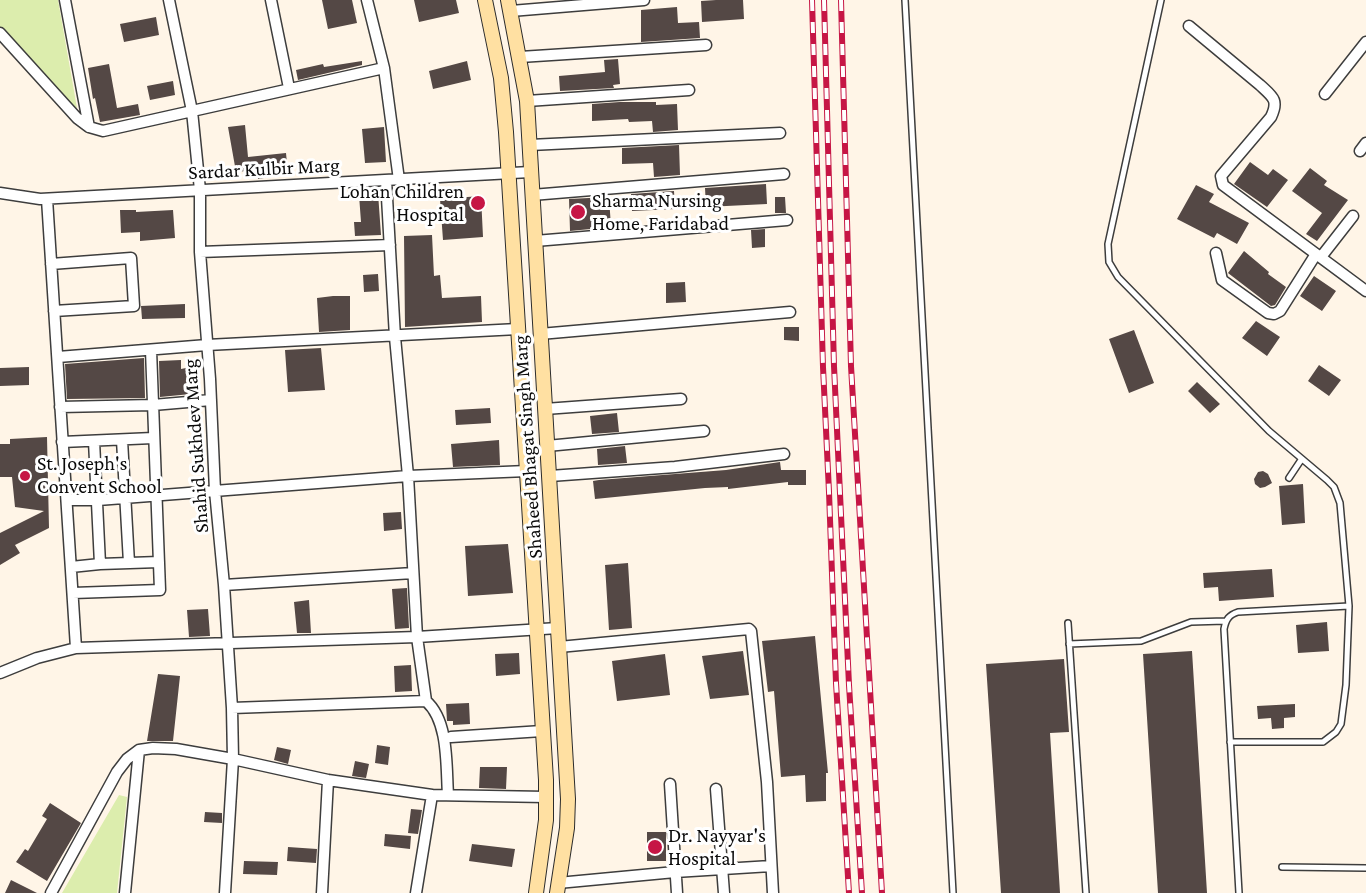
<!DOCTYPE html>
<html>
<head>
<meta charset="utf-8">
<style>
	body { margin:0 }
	canvas { display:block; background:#fff5e7 }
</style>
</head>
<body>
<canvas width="1366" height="893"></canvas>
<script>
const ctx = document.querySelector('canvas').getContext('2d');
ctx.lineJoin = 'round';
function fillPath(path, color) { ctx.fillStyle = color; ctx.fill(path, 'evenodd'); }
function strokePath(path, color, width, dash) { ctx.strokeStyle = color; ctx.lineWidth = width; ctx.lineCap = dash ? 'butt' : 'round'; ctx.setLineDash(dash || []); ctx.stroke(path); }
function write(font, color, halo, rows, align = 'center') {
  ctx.font = font + ' "Crimson Pro",serif'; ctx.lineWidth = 6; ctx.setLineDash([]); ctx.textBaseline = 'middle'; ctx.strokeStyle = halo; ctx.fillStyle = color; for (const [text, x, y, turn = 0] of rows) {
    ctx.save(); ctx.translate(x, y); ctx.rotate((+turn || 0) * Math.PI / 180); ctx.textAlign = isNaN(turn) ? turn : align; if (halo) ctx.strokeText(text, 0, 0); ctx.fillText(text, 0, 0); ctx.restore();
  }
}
fillPath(new Path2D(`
	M0,0H58L77,108L71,112L0,30Z
	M119,795L127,797L117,893H62Z`), '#dcedad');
fillPath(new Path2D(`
	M322,0H352L357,23L328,29Z
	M414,0H456L459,13L419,22Z
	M716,0H743L744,19L702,22L701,1Z
	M677,7L678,23L699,22L700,38L641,42V10Z
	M156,17L159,35L124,42L120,24Z
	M618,59L620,84L613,85L614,88L560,91L559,76L605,72L604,60Z
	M362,61V65L298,80L296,70L323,64L324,67Z
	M467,61L471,80L433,89L429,71Z
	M109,64L117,108L138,104L140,115L100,122L95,98L93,99L88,68Z
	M173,81L175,95L150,100L147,86Z
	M620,102H656V105L677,104L678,130L653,132L652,121L629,122L628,119L592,121V104Z
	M245,125L248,157L286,153L288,174L258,179L257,170L236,172L228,127Z
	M384,127L386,162L365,163L362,129Z
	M679,145L680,175L654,177L653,163L622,164V148Z
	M1250,162L1268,175L1273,169L1288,180L1267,207L1234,184Z
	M1310,168L1327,181L1324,185L1348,200L1317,241L1306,234L1322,213L1292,191Z
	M766,184L767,204L706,207L705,188Z
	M1196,185L1214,194L1209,202L1249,223L1237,244L1217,233L1214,238L1177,219Z
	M674,191L675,209L632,211L631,194Z
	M378,193L381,235L355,236L354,222H361L359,195Z
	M481,196L483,237L443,240L440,199Z
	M609,197L611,227L570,231L569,199Z
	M775,197H785L786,213H775Z
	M120,210H136V212L173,210L175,238L140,241V232L121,233Z
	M765,229V247L752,248L751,230Z
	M432,235L434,276L440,275L442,298L481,296L482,322L405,327L404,236Z
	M1244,251L1269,272L1268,274L1286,287L1275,305L1271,306L1228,273Z
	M378,274L379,291L364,292L363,275Z
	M1314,276L1336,291L1322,311L1300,296Z
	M685,282L686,302L666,303V283Z
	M333,296H350V330L319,332L317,298Z
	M185,304V318L142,319L141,306Z
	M1256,321L1280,337L1267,356L1242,338Z
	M784,327H799V341L784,340Z
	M1134,330L1154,383L1129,393L1109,339Z
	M321,348L325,390L288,392L285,350Z
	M144,358L145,398L67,399L65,364Z
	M181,360V369L186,368L187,383H190L191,394L160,397L159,361Z
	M1319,365L1341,380L1329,396L1308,381Z
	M29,367V385L0,386V368Z
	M1197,382L1220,404L1210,413L1188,391Z
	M490,408L491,423L456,425L455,410Z
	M617,413L619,432L592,434L590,416Z
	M47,437L49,528L15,545L20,553L0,565V533L44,511L15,507L12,477H0V444H10V439Z
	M499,440L500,465L453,467L451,444Z
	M625,446L627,463L598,465L597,449Z
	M780,462L781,470H806V485H788V482L728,489V487L705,488L595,499L593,481L599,480L726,470Z
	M1263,471L1268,474L1272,483L1265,487L1260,488L1255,484L1254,479L1258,472Z
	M1303,484L1305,523L1282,525L1279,486Z
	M401,512L402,529L384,531L383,513Z
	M508,544L513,593L468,596L465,546Z
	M628,563L632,628L609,630L605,565Z
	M1272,569L1274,597L1219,601L1218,587L1204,588L1203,573Z
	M407,588L409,628L395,629L392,589Z
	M309,600L311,633H297L294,602Z
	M208,609L210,636L189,637L187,610Z
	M1327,622L1329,651L1298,653L1296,625Z
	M815,636L828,773H826V801L806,802L805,775L781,777L774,691L768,692L762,641Z
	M743,651L749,695L710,699L702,656Z
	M1192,651L1207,893H1158L1143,654Z
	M519,653L520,674L496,676L495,654Z
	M665,654L670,695L617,701L612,661Z
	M1064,659L1069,732L1050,733L1060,893H1001L986,664Z
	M411,665L412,691L395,692L394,666Z
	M158,674L180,676L173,741H147Z
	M469,703L470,724L453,725V721H447L446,704Z
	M1295,704V717L1284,718V728L1272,729L1271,718L1258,719L1257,706Z
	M377,745L390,747L388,765L375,763Z
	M277,747L291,750L288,764L274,760Z
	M355,761L369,764L366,778L352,776Z
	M480,767H507L506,789L479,788Z
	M50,803L81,823L47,881L16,862L25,849L28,851L47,819L42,816Z
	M411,809L422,810L418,834L408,833Z
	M205,812L222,813V823L204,822Z
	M647,832H666V861H647Z
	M385,834L411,836L410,849L384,846Z
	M472,844L515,849L512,867L469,861Z
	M288,847L317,849L316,863L287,861Z
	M244,861L278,862L277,875L243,874Z
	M11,880L37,893H5Z`), '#544845');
const lane = new Path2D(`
	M905,0L953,893
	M1161,0L1108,244L1109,262L1118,277L1269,431L1327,480L1334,487L1340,503L1349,606L1346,685L1341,724L1336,732L1323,742H1230
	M1289,478L1301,460
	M1068,623L1086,893
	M1069,644L1141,641L1191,622L1225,621
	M1282,867L1366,868
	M1239,893L1224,629C1226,619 1229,615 1238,612L1349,606`);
const street = new Path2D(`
	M65,0L89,127
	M169,0L192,111L200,190V252L210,379L215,491L224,585L232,708L233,759L225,893
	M271,0L289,88
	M367,0L384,68L399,180
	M511,11L644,0
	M1189,26L1260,85C1273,97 1279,100 1271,117L1221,176L1223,185L1366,291
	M0,33L77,118L89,127L103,131L384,68
	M520,57L706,45
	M1325,94L1366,42
	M527,101L689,90
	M530,145L780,133
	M1360,151L1366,143
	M386,180L395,337L408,476L417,637L426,701C449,721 446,766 448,795
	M0,193L40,199L530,172
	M532,195L784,174
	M47,199L76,648
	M535,241L787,220
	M200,252L390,245
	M1216,253L1222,280L1268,313L1274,314L1280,311L1316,254
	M1321,257L1353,216
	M51,264L131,258L134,306L54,311
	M540,334L790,312
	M58,357L207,345L518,329
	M60,407L153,405L211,400
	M545,409L681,399
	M122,440L129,563
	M94,441L100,564
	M62,442L153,438
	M547,446L704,431
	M550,476L675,467L784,454
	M67,500H98L408,476L527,471
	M71,567L100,564L159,562
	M224,585L413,573
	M73,593L160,590L151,350
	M559,647L749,629L751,631L767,782L773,893
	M0,673L37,658L76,648L417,637L558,628
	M232,708L426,701
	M451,737L542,731
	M670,784L677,893
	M716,789L724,893
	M558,883L675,872L771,866
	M51,893L117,772L127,759L139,750L153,748L176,749L233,759L328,780L432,795L546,797
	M125,893L139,750
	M322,893L328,780
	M416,893L432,795`);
const secondary = new Path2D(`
	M485,0L501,78L506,132L546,780V820L536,893
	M508,0L527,101L568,799L567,828L557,893`);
strokePath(lane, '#3d3d3d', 8);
strokePath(street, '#3d3d3d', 13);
strokePath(secondary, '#2c2c2c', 16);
strokePath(lane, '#fff', 5);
strokePath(street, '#fff', 10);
strokePath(secondary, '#ffe0a2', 14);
const rail = new Path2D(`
	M812,0L823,367L829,492L836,683L849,893
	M824,0L834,366L849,685L862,893
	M841,0L851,366L882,893`);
strokePath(rail, '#c61645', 6);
strokePath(rail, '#fff', 4, [11]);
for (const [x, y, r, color] of [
	[478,203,8,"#c61645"],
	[578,212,8,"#c61645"],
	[25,476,6,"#c61645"],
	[655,847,8,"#c61645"]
]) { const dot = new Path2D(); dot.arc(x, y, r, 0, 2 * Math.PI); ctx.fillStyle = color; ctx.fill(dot); strokePath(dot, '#fff', 2); }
write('20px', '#0a0a0a', '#fff', [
	["Sardar Kulbir Marg",264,169,-3],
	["Shahid Sukhdev Marg",196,446,-94],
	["Shaheed Bhagat Singh Marg",528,447,-94]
]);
write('20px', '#0a0a0a', '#fff', [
	["Lohan Children",464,192,"right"],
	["Hospital",464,215,"right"],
	["Sharma Nursing",592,201],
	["Home, Faridabad",592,224],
	["St. Joseph's",37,464],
	["Convent School",37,487],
	["Dr. Nayyar's",668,836],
	["Hospital",668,859]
], 'left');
</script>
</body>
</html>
